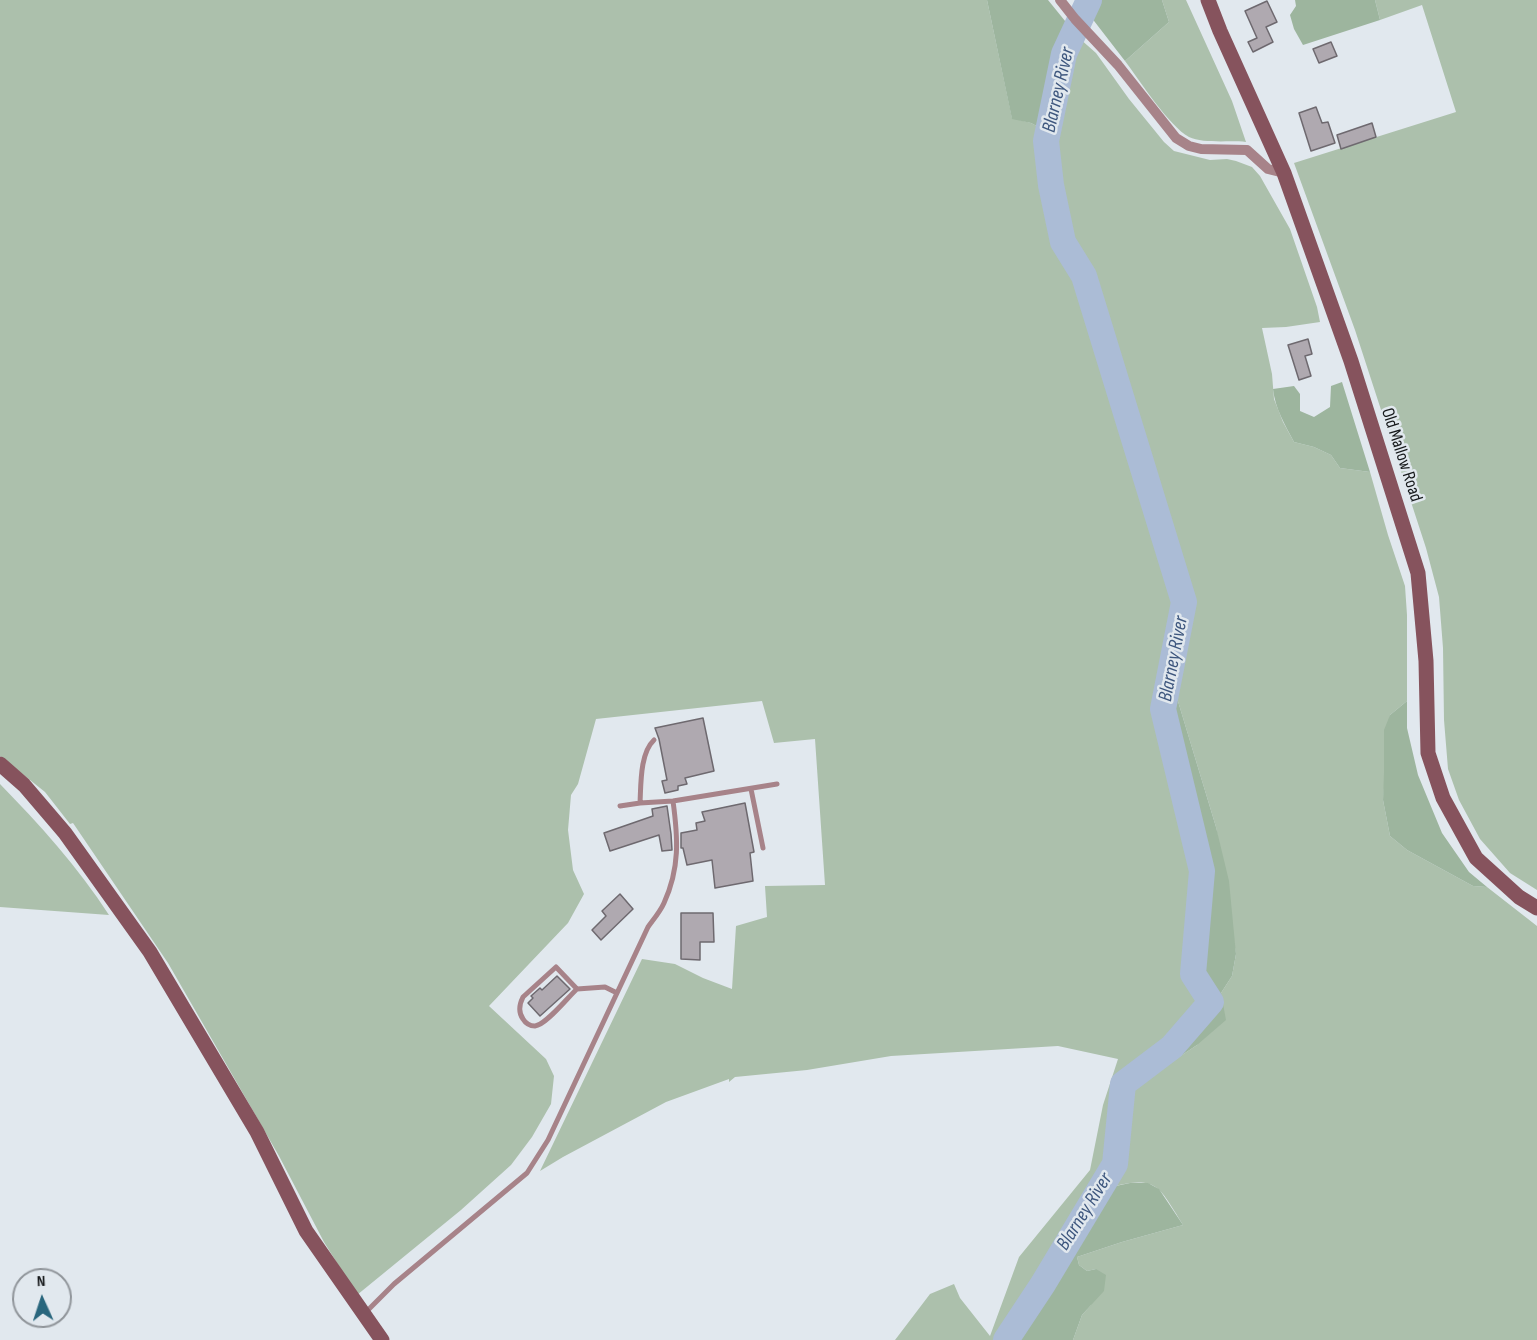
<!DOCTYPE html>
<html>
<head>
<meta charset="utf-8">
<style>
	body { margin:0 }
	#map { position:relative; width:1537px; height:1340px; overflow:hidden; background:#e1e8ee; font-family:"Sofia Sans Condensed",sans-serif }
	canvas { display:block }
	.north { position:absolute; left:12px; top:1268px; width:60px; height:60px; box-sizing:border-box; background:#e1e8ee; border:2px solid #90959a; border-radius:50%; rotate:357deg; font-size:16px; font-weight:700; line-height:24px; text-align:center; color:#16191b }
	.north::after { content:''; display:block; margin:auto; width:21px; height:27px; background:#29667d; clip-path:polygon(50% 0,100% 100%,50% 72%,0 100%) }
</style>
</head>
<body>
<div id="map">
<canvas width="1537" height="1340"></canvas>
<div class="north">N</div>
</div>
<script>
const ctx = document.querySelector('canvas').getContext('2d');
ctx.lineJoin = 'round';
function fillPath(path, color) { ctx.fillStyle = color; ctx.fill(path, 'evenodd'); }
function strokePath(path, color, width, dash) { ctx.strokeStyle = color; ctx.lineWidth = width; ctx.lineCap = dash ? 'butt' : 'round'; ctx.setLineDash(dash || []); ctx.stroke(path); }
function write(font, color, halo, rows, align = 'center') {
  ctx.font = font + ' "Sofia Sans Condensed",sans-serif'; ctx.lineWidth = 5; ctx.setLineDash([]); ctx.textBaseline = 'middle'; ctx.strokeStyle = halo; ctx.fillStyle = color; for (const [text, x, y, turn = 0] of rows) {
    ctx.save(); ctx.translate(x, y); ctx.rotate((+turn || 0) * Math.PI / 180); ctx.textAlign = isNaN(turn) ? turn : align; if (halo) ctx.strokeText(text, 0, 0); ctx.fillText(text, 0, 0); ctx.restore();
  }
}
fillPath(new Path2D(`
	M0,0H987L1012,118L1031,123L1048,132L1051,185L1063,241L1067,235L1063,222L1055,144L1064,88L1073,53L1079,38L1096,53L1129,99L1164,142L1174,151L1210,160L1227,159L1236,161L1252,167L1260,176L1290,229L1317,307L1320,322L1286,327L1262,328L1272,374L1274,399L1283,422L1294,442L1314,447L1331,455L1340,468L1370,472L1388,535L1405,586L1407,615V701L1390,715L1383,800L1390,836L1407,850L1473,886L1487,887L1537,926V1340H1073L1082,1315L1091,1305L1096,1269L1087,1271L1079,1265L1077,1257L1122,1242L1183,1225C1178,1217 1165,1194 1158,1189C1145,1177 1121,1185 1106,1188L1118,1164L1125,1087L1130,1090L1197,1045L1221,993L1232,976L1236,954L1216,827L1177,698L1170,694L1179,631L1172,633L1158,702L1197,873L1187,972L1208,1001L1170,1044L1117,1082L1108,1162L1056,1249L998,1340H895L930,1294L954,1284L960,1298L990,1336L1019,1257L1090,1170L1103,1105L1118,1059L1058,1046L891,1056L807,1070L735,1077L729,1082V1079L666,1102L563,1157L540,1171L642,959L675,964L703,978L732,989L736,926L767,917L765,886L825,885L815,739L774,743L762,701L596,719L578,784L571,795L568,830L573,870L584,894L568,923L489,1006L546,1059L554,1076L551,1104L532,1137L511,1165L461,1210L357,1295L324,1242L279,1156L168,963L73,823L70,824L45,792L0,756Z
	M1162,0H1186L1232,101L1246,142C1230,140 1203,144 1189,137C1169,126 1140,81 1125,61L1169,22Z
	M1375,0H1537V890L1510,873L1480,839L1459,800L1448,769L1444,720L1443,648L1439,597L1426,548L1355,330L1294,163L1456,112L1422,5L1380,20Z
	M0,784C39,824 78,867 109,915L0,907Z`), '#acc0ac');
fillPath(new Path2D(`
	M987,0H1048L1074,32L1064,54L1048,132L1031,123L1012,119Z
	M1096,0H1162L1169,22L1125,61L1091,17L1098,3Z
	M1295,0H1375L1380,20L1303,45L1294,29L1290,15L1296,6Z
	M1342,382L1370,472L1340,468L1331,455L1314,447L1294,442C1285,425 1275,408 1273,389L1294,386L1300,394V411L1314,417L1330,407L1331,386Z
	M1170,694L1177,698L1216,827L1229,881L1236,954L1232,976L1221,993L1226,1020L1197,1045L1130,1090L1125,1087L1182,1042L1216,1002L1197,972L1208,872L1166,708Z
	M1407,701V728L1418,775L1442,833L1469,872L1487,887L1473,886L1407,850L1390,836L1383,800L1384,772V730L1390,715Z
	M1130,1183H1148L1159,1189L1183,1225L1122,1242L1077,1257L1079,1265L1087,1271L1096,1269L1106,1275L1104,1291L1082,1315L1073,1340H1010L1059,1265L1106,1188Z`), '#9db59e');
strokePath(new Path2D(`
	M1006,1340L1043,1284L1115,1164L1123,1084L1172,1047L1211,1002L1193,974L1202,871L1163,709L1184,602L1084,276L1063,242L1051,185L1046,141L1064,54L1089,0`), '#abbcd6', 26);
const building = new Path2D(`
	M1267,1L1277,22L1266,27L1273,42L1253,52L1248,42L1257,38L1245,11Z
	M1331,42L1337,56L1319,63L1313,49Z
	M1316,107L1322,123L1328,122L1335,143L1311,151L1299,113Z
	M1372,123L1376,137L1341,149L1337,135Z
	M1308,339L1312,354L1305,356L1311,376L1299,380L1288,345Z
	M703,718L714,771L685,778L687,784L678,786V790L665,793L662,781L667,780L659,739L655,728Z
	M745,803L754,852L750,853L753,881L715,888L712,860L687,865L683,848H681V833L697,830L696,823L705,821L702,812Z
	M667,806L671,834L672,850L662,851L659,835L610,851L604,833L653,816L652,809Z
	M620,894L633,909L601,940L592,930L606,916L602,911Z
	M681,913H713L714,942H700V960L681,959Z
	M557,976L570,989L540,1016L528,1003L533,998L531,996L540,988L542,990Z`);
fillPath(building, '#afa9b0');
strokePath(building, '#6e696f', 1.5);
strokePath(new Path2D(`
	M751,789L763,848
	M640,803C641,784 640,753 654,740
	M620,806L640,803L673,801L777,784
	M577,989L556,967L523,997C519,1005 518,1012 523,1019C526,1024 530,1026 535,1026C546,1025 568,997 577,989L605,987L617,993
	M365,1313L394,1284L527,1173L548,1140L648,927C653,920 660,912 664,903C680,868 678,838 673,801`), '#a78389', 5);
strokePath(new Path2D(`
	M1060,0L1075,19L1118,65L1176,138L1189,146L1201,149L1247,150L1268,169L1284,173`), '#a78389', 10);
strokePath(new Path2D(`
	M1208,0L1220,31L1284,173L1351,361L1418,573L1426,661L1428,753L1443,798L1476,858L1519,897L1537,908
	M0,764L24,785L65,833L150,952L257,1132L306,1231L382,1340`), '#86535d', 15);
write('18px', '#16191b', '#e1e8ee', [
	["Old Mallow Road",1401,455,72]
]);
write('italic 20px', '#3e577e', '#e1e8ee', [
	["Blarney River",1059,90,-77],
	["Blarney River",1174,659,-79],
	["Blarney River",1085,1212,-58]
]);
</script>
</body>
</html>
